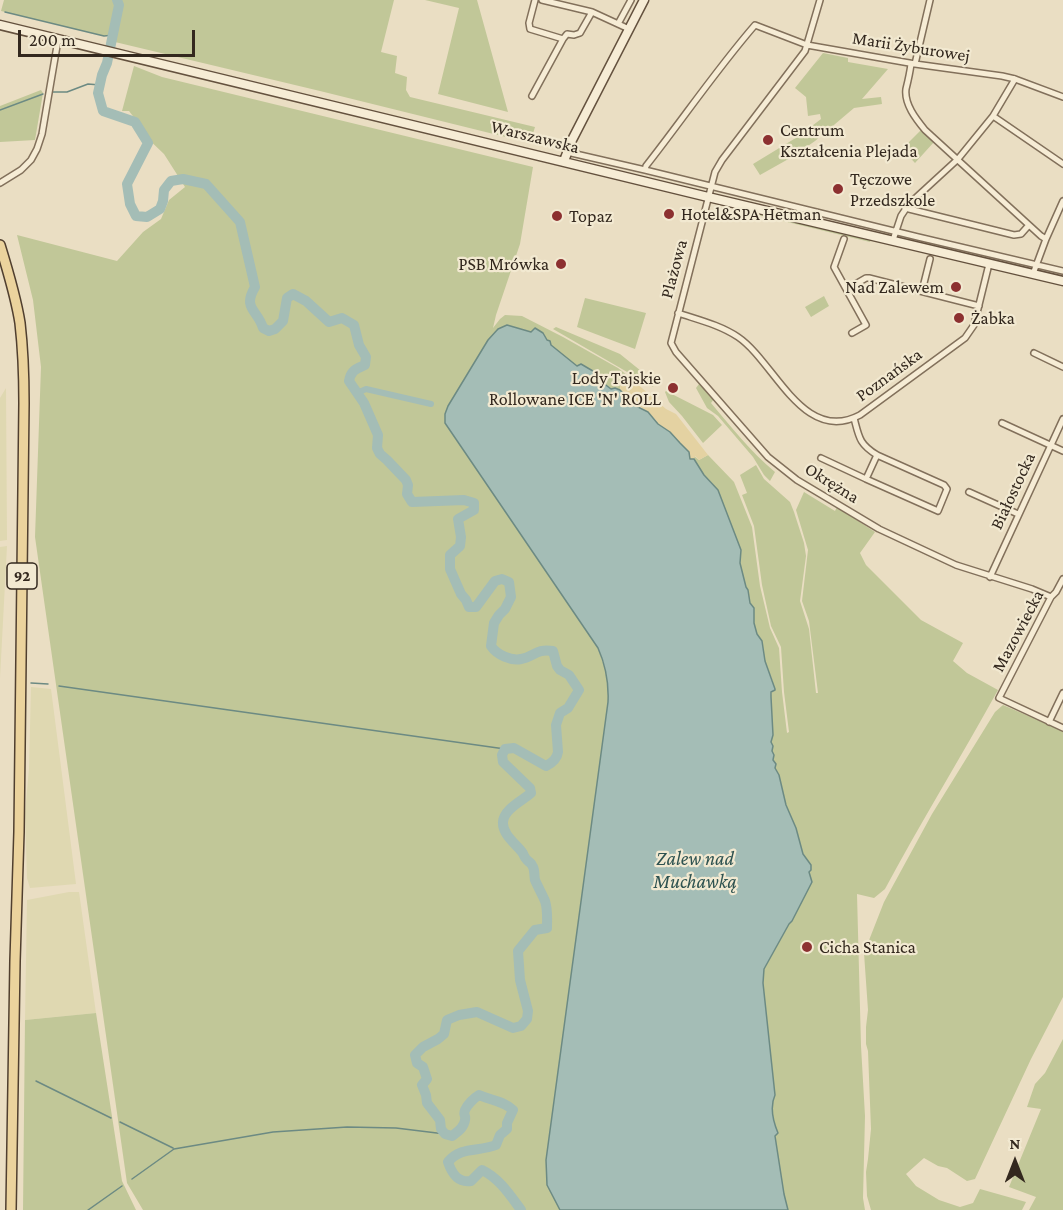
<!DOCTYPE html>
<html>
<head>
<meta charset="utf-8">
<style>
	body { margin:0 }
	#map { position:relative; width:1063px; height:1210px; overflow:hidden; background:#eadec3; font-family:"Crimson Pro",serif }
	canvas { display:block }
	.north { position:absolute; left:985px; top:1132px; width:60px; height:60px; -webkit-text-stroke:4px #f2e9d1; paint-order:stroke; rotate:0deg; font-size:16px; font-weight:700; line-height:24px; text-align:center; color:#33281e }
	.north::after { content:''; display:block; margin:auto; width:21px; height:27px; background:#33281e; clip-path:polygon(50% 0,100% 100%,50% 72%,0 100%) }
	.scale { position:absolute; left:18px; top:30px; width:177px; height:27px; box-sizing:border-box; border:3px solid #33281e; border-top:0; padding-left:8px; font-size:18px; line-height:21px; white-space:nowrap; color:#33281e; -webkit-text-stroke:4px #f2e9d1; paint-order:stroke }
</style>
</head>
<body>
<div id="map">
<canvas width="1063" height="1210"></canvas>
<div class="north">N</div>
<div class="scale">200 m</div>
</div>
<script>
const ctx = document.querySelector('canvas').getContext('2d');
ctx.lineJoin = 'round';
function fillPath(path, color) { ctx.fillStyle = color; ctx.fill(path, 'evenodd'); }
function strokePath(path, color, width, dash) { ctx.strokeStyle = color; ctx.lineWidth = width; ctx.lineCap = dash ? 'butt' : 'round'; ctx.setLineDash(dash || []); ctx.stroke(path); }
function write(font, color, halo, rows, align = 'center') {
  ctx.font = font + ' "Crimson Pro",serif'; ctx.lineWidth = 4.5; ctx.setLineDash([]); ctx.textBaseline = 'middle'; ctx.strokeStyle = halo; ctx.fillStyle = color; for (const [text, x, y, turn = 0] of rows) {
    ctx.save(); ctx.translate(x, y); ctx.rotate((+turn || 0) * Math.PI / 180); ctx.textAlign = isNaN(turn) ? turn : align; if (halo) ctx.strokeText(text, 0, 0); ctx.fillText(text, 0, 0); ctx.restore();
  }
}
fillPath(new Path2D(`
	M6,388L7,540L0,541V398Z
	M7,546L0,678V547Z
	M31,687L51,689L76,884L30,888L27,878L25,813L29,769Z
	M69,892H79L96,1013L25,1020L27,900Z`), '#dfd8b1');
fillPath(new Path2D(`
	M4,0H112L116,7L111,35L104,36L1,11Z
	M120,0H394L381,52L397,56L395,73L407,77L406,90L410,97L535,127L530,143L320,91L115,42L122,4Z
	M425,0H477L508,112L438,94L459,8Z
	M823,53L848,58V62L888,69L862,99L881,97L882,104L854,108L815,141L792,157L760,175L753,164L799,136L821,119L820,114L808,116L806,97L795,88Z
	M134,66L162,77L533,167L520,244L496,315L493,328L500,319L505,315L522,316L563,337L618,368L627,375L621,381L620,390L611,389L571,363L550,345V343C544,338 543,333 536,328L532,332L507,325L488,340L448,406L445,423L598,648L608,677V702L546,1160L547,1185L560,1210H143L127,1183L35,537L41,367L33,300L17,235L117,261L143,232L161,219L169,200L185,187L164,154L142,133L136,120L129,111H122Z
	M41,90L43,93L35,140L0,142V106Z
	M921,130L934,142L915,163L902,149Z
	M740,211L757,213L871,240L870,242L754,214L739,212Z
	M824,296L829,306L811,317L805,307Z
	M585,298L646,313L635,349L577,327Z
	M556,327L620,354L646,375L655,381L653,387L553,329Z
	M699,384L714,399L711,403C731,427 751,452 775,472L770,481L764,475L753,457L718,416L707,408L696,388Z
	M666,391L713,415L722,425L703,443L682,416L669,402L665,392Z
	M708,455L734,482L752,527L760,586L770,628L779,648L782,692L787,733L789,732L784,692L781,647L771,626L762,585L754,526L742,495L747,493L740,475L756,465L764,479L790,502L794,512L804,543L806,556L800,601L809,629L816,693H818L809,621L802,601L808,550L796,510L804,492L835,511L837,507L840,509L875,532L860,553L866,565L921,620L963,643L953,661L967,673L998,690C961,757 921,822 885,889L874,898L857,894L861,1046L865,1116L863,1198L865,1210H788L784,1194L775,1136L778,1133C773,1121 770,1106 775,1095L763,983L764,969L789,924L792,921L811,882L809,872L811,870V865L803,854L796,828L786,805L779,775L775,768L776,764L773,760L771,742L773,735L771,697L773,682L765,661L762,641L757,634L754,623V608L750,603L748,590L746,587L740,563L741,550L713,484L704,475L694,460V456L699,460Z
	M1003,705L1063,731V997L1031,1059L975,1179L967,1181L947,1168L938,1166L924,1158L906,1174L916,1186L939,1200L960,1207L973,1203L980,1189L1026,1202L1022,1210H871L867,1196L866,1172L868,1159L871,1129L868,1051L866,1044V1027L868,1010L864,953L884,902L932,814L995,712Z
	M96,1013L122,1181L136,1210H23L25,1020Z
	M1063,1039V1210H1029L1036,1197L1009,1187L1041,1109L1027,1107L1035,1084L1045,1073Z`), '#c1c798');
fillPath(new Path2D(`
	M627,375L666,409L676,414L708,455L699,460L695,456L694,459H690V457L680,443L670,432L658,424L656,420L641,407L632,403L620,390L621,381Z`), '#e4d2a2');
const water = new Path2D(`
	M507,325L531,332L535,328L543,333L547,340L550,341L551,345L577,366L581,364L598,374V379L611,389L615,388L620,390L636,406L648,412L658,424L670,432L680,443L689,452L690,459H694L704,475L718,490L741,550L740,563L746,587L748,590L750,603L754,608V623L757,634L762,641L765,661L775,689V690L771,692V697L773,735L771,742L773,746L772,751L774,755L773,760L776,764L775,768L779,775L786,805L796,828L803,854L811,865V870L809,872L812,882L792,921L789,924L764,969L763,983L775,1095C770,1106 773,1121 778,1133L775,1136L784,1194L788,1210H560L547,1185L546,1160L608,702C609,682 606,666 598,648L445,423V414L448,406L488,340L498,329Z`);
fillPath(water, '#a4bdb6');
strokePath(water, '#6c8a83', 1.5);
strokePath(new Path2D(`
	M5,12L104,36L114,35
	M53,92H67L88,84L100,85
	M0,110L43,94
	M31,683L48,684
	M59,686L505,749
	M36,1081L111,1118
	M120,1122L173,1148
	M132,1179L174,1149L273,1132L347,1127L396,1128L445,1134
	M88,1210L122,1186`), '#6c8a83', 1.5);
strokePath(new Path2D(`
	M357,393L366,389L431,404`), '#a4bdb6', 6);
strokePath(new Path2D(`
	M117,0L119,5L107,63L102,75L98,93L103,111L135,122L148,143L127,184L130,204L136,216L147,217L160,209L163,201L164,190L171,181L183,179L206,184L240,222L255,287C242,309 258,310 263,328L269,331L275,329L283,321L287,298L293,294L306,301L329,322L342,318L354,325L359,345L366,357L365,365C356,369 351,370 349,381L364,403L378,435L377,448L380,454L387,460L406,480L408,485L407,494L412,502L464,500L474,503V510L458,519L461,537L460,546L450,555V569L461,594L466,600L469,607H476L495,581L502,579L509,582L511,597L505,609L499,615L494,623L491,646C497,655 511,661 521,659C534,657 536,648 553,651L557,666L560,670L569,675L579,690L568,708L560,713L556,725L558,752C557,759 552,763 546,766L514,748L505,749L502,755L503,762L530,788L531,793C522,801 504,809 503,822C502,834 516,844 522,852C525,856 523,856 527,860C531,864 531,862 533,867C535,871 534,876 535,880C538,887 542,894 545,901C548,910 547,919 547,928L535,930L518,951L520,980L528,1011L527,1019L521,1026L513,1028L477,1012L459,1015L447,1020L444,1034L438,1039L423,1047L415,1055L417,1063L423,1067L427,1079L422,1085L426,1095L427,1103L440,1120L441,1129L445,1134L452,1136C457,1132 464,1128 465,1120C466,1114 463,1116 465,1110C467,1105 474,1098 479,1095C490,1100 504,1101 513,1110L507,1123V1129L500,1135L496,1145C479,1152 461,1146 448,1162C452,1174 458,1183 471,1181L482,1170C499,1178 510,1195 521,1210`), '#a4bdb6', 10);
const street = new Path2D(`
	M535,0L529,23L530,29L563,39L567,34L574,35L580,33L592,12
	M542,0L592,12L629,29
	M820,0L805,51L722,160L715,172L671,343L676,352L768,457L797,480L879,529L956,565L1032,589L1051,597
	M618,24L631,0
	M911,64C910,72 908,81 906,89C904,104 916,119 925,130L1041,236L1046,239
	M915,64L930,0
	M532,96L563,39
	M993,116L1063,164
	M567,152L645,170L918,237L1063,271
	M645,170L646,166C683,119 716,70 755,25L807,45L915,64L1002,76L1015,79L1063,97
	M0,183L21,170L31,160L37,149L42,134L58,40
	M905,208L1014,235L1021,234L1029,225
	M844,239L834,267L866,325L852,333
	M893,240L901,216L909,204L958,159L993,116L1015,79
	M1033,274L1046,239L1063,201
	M847,289L866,278H869L979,306
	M922,291L930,259
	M678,313C699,320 720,325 738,337C775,362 803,445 860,415L965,338L974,325L989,264
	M1034,353L1063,367
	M854,418C859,437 859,444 877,455L866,479L938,511L947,489L944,485L877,455
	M1002,423L1063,451
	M821,458L866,479
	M969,492L1018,514
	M990,577L1063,419
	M1063,579L1056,592L1051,597L999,698L1063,728
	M1049,722L1063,693`);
const secondary = new Path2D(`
	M0,25L708,197L1063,281
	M564,161L572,140L644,0`);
const primary = new Path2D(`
	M0,245C8,271 16,297 20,323C23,349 24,376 24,403L19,832L15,961L11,1210`);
strokePath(street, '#82705b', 8);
strokePath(secondary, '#64513e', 11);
strokePath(primary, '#503f2f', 12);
strokePath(street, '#f6ecd5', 5);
strokePath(secondary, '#f6ecd5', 8);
strokePath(primary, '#ebd39d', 9);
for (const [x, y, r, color] of [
	[768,140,6,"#8c3030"],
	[838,189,6,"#8c3030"],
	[669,214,6,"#8c3030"],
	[557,216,6,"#8c3030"],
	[561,264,6,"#8c3030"],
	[956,287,6,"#8c3030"],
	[959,318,6,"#8c3030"],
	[673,388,6,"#8c3030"],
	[807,947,6,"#8c3030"]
]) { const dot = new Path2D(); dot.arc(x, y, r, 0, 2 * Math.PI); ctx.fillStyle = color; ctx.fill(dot); strokePath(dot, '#f2e9d1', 2); }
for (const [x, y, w] of [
	[22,576,30]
]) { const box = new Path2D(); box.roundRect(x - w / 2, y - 13, w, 26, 4.5); ctx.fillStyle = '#f2e9d1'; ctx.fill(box); strokePath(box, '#33281e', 1.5); }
write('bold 16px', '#33281e', null, [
	["92",22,576]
]);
write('18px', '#33281e', '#f2e9d1', [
	["Marii Żyburowej",911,47,9],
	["Warszawska",535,137,14],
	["Plażowa",674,269,-75],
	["Poznańska",889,375,-36],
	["Okrężna",832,483,32],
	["Białostocka",1013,491,-65],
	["Mazowiecka",1018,631,-62]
]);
write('18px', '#33281e', '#f2e9d1', [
	["Centrum",780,130],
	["Kształcenia Plejada",780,151],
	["Tęczowe",850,179],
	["Przedszkole",850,200],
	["Hotel&SPA Hetman",681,214],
	["Topaz",569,216],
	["PSB Mrówka",549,264,"right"],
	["Nad Zalewem",944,287,"right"],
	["Żabka",971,318],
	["Lody Tajskie",661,378,"right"],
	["Rollowane ICE 'N' ROLL",661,399,"right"],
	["Cicha Stanica",819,947]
], 'left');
write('italic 20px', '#2e5250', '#f2e9d1', [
	["Zalew nad",695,859],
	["Muchawką",695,882]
]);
</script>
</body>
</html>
